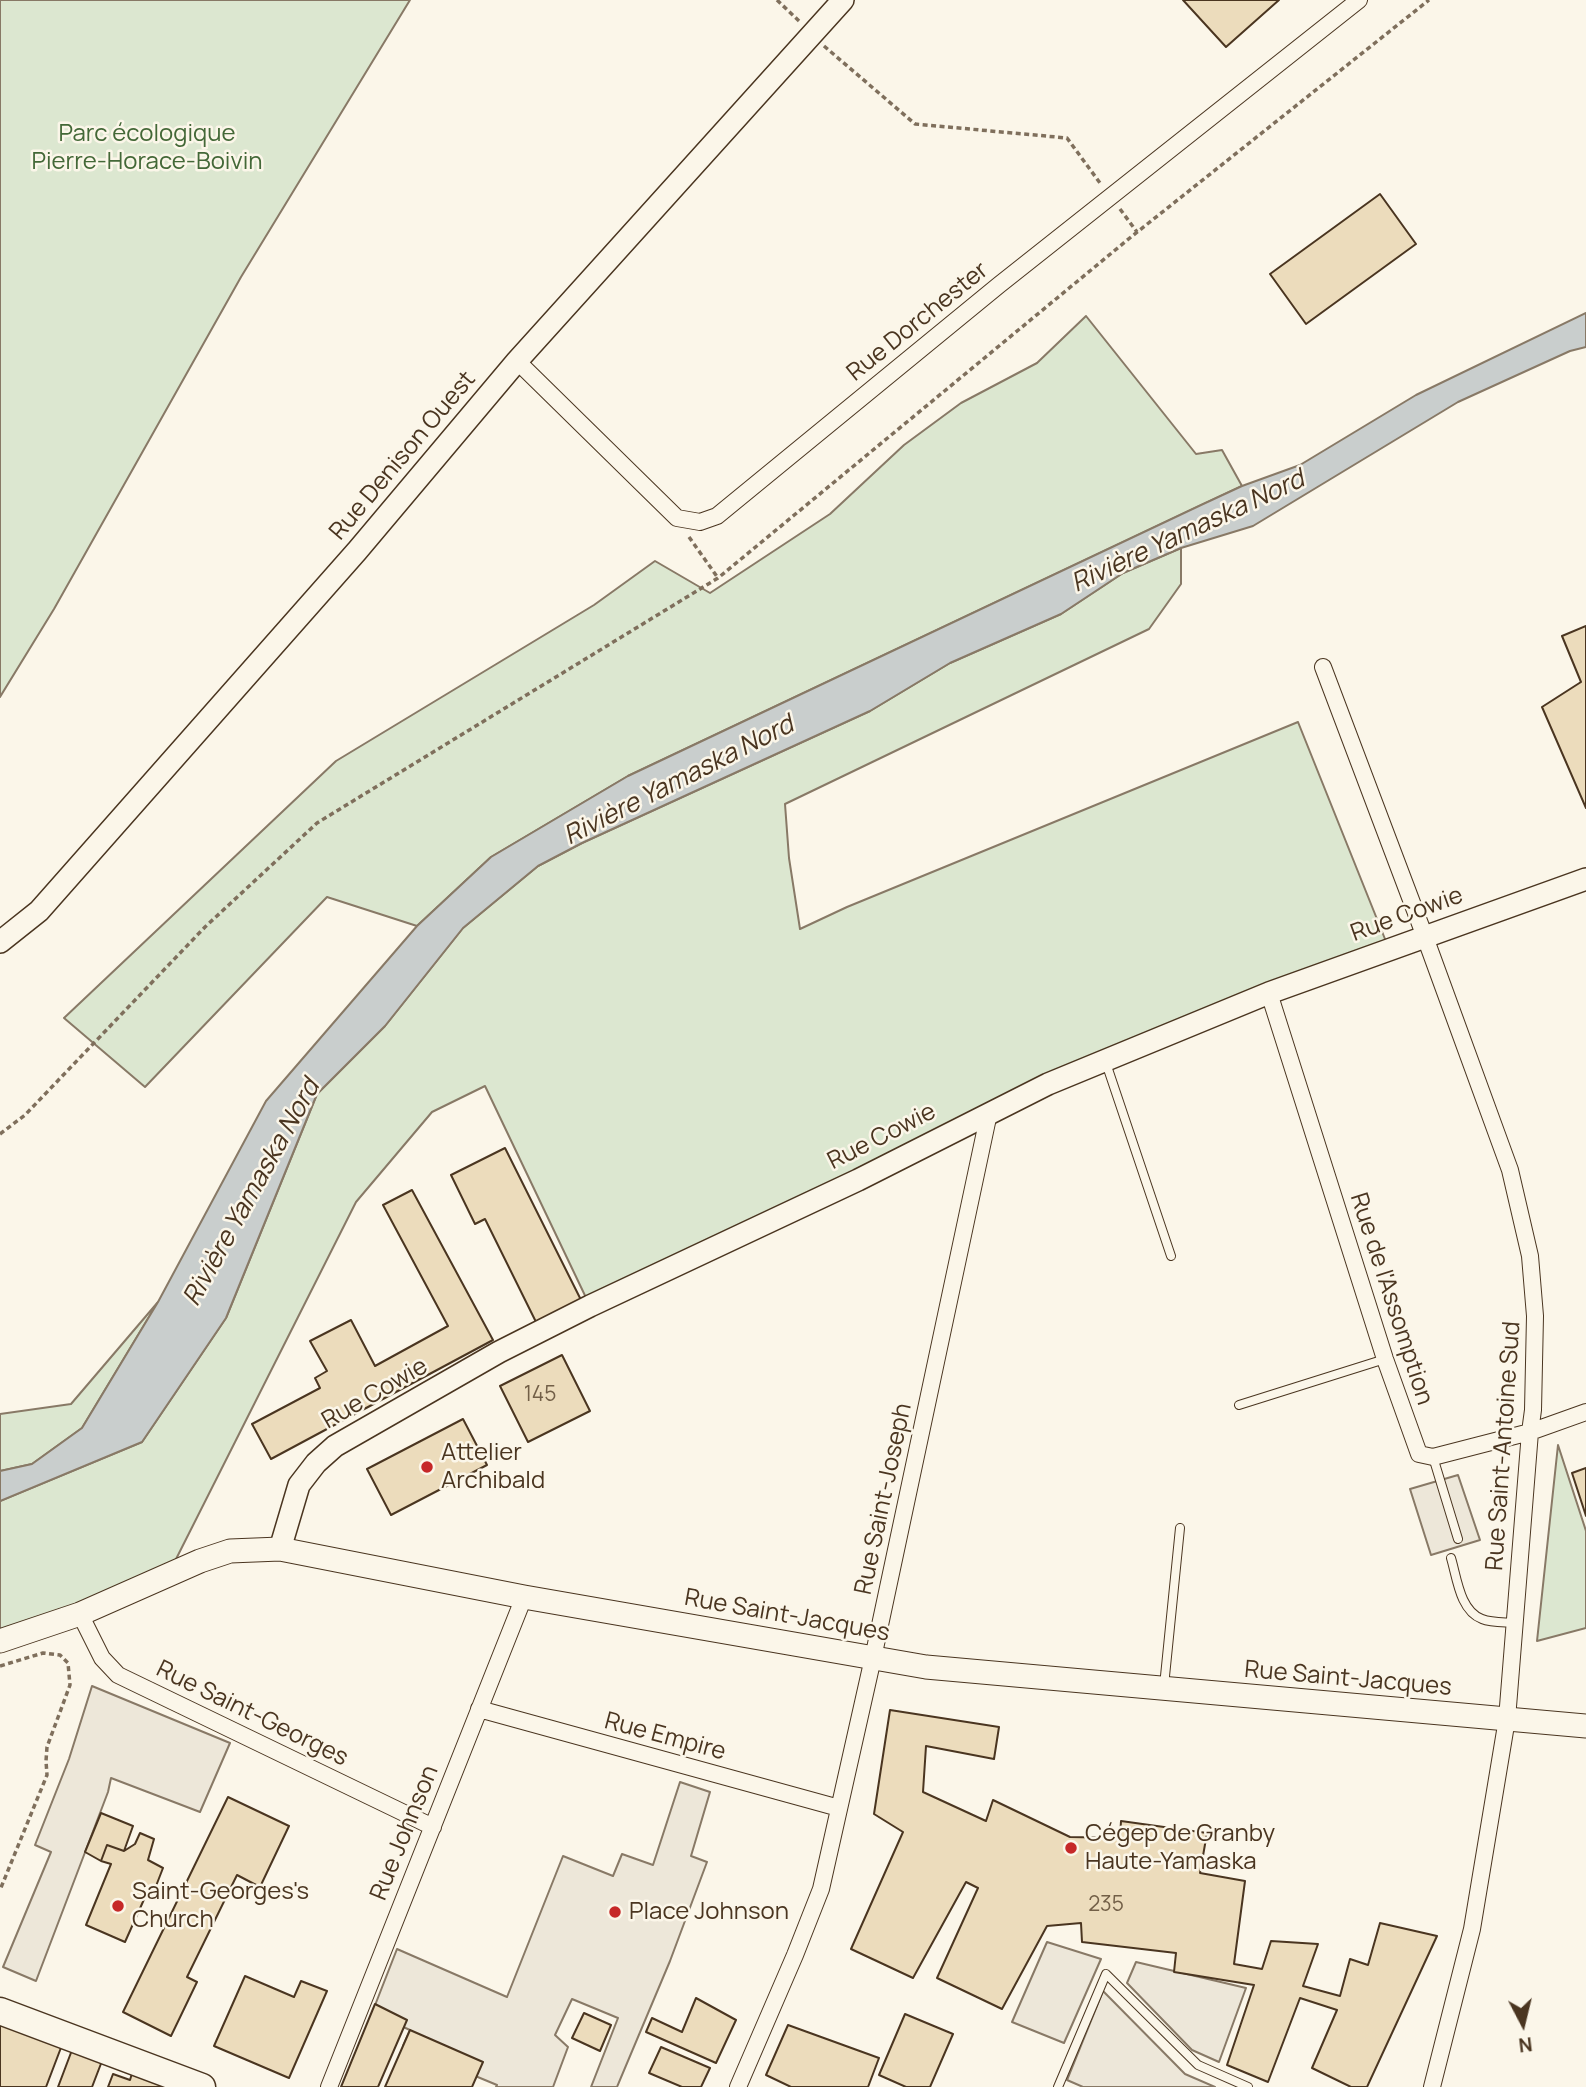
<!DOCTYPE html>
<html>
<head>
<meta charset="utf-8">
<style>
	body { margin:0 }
	#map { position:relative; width:1586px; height:2087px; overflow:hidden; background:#fbf6e9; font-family:Manrope,sans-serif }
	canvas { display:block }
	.north { position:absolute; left:1488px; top:1989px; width:70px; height:70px; -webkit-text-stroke:5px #fbf6e9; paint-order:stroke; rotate:173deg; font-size:19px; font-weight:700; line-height:28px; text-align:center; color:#4a3520 }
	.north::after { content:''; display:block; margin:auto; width:24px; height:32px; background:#4a3520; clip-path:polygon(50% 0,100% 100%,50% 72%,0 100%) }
</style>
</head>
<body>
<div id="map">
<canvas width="1586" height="2087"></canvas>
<div class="north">N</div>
</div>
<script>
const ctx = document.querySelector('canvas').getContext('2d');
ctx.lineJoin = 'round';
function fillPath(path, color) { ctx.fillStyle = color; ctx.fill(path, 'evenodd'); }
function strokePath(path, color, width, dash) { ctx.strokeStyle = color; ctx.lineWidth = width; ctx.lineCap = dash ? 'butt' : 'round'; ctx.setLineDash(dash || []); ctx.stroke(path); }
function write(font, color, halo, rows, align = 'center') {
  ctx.font = font + ' Manrope,sans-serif'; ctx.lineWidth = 5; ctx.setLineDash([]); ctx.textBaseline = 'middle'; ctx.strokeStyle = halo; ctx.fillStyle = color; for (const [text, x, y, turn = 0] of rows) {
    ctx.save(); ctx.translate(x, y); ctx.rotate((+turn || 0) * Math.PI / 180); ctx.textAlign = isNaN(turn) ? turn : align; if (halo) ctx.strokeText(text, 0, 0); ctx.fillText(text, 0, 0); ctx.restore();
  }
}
const green = new Path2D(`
	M0,0H410L241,277L54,609L0,697Z
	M1086,316L1196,454L1222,450L1242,486L628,776L491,857L417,926L327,897L145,1087L64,1018L336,761L594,605L655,561L710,593L830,514L904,445L961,403L1037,363Z
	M1181,548V584L1149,629L785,804L789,858L800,929L847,907L1298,722L1389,949L1269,993L590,1306L485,1086L432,1112L356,1202L170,1571L0,1641V1501L142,1442L226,1318L317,1094L385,1026L463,928L538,866L582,843L870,711L950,663L1061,614L1123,573Z
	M158,1302L82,1428L32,1464L0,1471V1414L71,1404Z
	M1558,1445L1586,1531V1628L1537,1641Z`);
fillPath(green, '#dce7d0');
strokePath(green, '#887966', 2);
const parking = new Path2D(`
	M1458,1475L1480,1540L1431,1555L1410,1489Z
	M92,1686L230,1743L200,1812L111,1778L108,1792L36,1981L3,1967L51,1852L35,1845L69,1759Z
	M680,1782L710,1792L691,1856L707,1862L670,1961L617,2087H591L618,2018L572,1999L555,2035L568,2047L553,2087H496L497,2085L403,2046L410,2030L372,2013L397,1949L507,1997L563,1856L613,1876L622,1854L653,1865Z
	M1047,1942L1101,1959L1064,2043L1012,2022Z
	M1136,1962L1246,1988L1219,2062L1192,2050L1127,1983Z
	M1103,1991L1185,2074L1215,2087H1083L1067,2080Z`);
fillPath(parking, '#ede7d9');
strokePath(parking, '#887966', 2);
const water = new Path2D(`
	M1586,313V347L1570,351L1458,402L1253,526L1181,548L1123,573L1061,614L950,663L870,711L582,843L538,866L463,928L385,1026L317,1094L226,1318L142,1442L0,1501V1471L32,1464L82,1428L158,1302L266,1101L417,926L491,857L628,776L1201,505L1242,486L1300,465L1416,395Z`);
fillPath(water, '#c9cecd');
strokePath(water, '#887966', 2);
const building = new Path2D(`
	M1183,0H1279L1226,47Z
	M1380,194L1416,244L1306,324L1270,274Z
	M1586,626V808L1542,707L1581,682L1562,636Z
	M505,1148L582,1302L537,1324L485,1219L475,1224L451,1175Z
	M412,1190L493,1340L271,1459L252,1424L320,1388L315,1378L327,1371L310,1341L351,1320L375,1366L448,1326L383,1205Z
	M562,1355L590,1411L528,1442L500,1386Z
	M463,1419L487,1465L391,1515L367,1469Z
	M1586,1468V1516L1572,1473Z
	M890,1710L999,1727L994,1759L926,1746L923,1792L986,1821L993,1800L1070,1837L1120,1838L1121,1821L1207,1833L1200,1873L1245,1881L1234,1964L1262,1969L1271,1941L1318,1944L1303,1986L1340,1996L1350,1959L1368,1965L1380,1923L1437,1936L1367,2087H1351L1312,2068L1337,2010L1300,1998L1268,2082L1227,2065L1254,1985L1174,1972L1176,1953L1082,1942L1081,1923L1047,1926L1002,2009L937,1978L978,1888L966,1882L913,1978L851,1949L903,1832L874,1814Z
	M228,1797L289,1826L260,1887L237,1875L187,1977L197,1982L171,2036L123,2012Z
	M101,1813L133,1826L124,1851L107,1845L101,1861L85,1852Z
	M140,1833L154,1839L148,1860L163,1868L156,1886H150L125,1942L86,1925L111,1864L101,1861L107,1845L124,1851L135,1844Z
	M245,1976L294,1997L301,1981L327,1991L289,2078L214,2046Z
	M696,1998L736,2020L716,2063L646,2032L652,2018L682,2032Z
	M375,2004L407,2020L378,2087H341Z
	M584,2013L611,2025L600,2051L572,2038Z
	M905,2014L953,2034L930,2087H906L879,2075Z
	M0,2022L62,2045L46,2087H0Z
	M788,2025L879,2058L868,2087H791L766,2075Z
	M410,2030L483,2062L472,2087H385Z
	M661,2047L710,2068L701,2087H682L649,2073Z
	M72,2050L102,2061L92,2087H58Z
	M133,2070L163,2080L160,2087H108L113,2074L130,2080Z`);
fillPath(building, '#ecdcbc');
strokePath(building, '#4a3520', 2);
const service = new Path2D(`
	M1106,1063L1171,1256
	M1239,1405L1385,1359
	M1433,1457L1458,1539
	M1451,1558C1457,1578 1460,1611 1482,1619C1492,1623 1505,1622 1515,1623
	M1164,1686L1180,1528
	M1058,2087L1106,1974L1198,2065L1248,2087`);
const minor = new Path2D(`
	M517,361L677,518L700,522L717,516L999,285L1359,0
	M1323,667L1425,937L1510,1170L1530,1256L1535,1316L1533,1410L1530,1432L1507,1719L1472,1929L1432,2087
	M1269,993L1385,1359L1419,1454L1433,1457L1530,1432L1586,1412
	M80,1614L102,1658L118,1675L433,1827
	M479,1709L839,1808
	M329,2087L524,1597
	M738,2087L795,1955L821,1889L873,1658L989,1113`);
const tertiary = new Path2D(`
	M0,942L39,911L357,551L517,361L843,0
	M280,1549L299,1485L316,1463L335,1446L499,1352L590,1306L858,1180L1048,1084L1269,993L1586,879`);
const secondary = new Path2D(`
	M0,1641L80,1614L200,1561L230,1551L280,1549L524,1597L926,1667L1586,1726`);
const primary = new Path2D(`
	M0,2011L202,2087`);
strokePath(service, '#4a3520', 10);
strokePath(minor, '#4a3520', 18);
strokePath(tertiary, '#4a3520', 24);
strokePath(secondary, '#4a3520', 25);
strokePath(primary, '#4a3520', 29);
strokePath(new Path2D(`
	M777,0L799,21
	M824,46L915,124L1067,138L1100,183
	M1120,209L1137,232
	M689,537L718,578
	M0,1134L25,1115L205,927L317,823L718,578L1131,237L1429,0
	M0,1666L43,1653L60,1655L68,1663L70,1685L47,1747L46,1761L47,1775L0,1890`), '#7f6f5c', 3.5, [5, 3.5]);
strokePath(service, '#fbf6e9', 8);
strokePath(minor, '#fbf6e9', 16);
strokePath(tertiary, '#fbf6e9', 21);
strokePath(secondary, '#fbf6e9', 23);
strokePath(primary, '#fbf6e9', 26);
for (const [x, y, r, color] of [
	[427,1467,7,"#c62828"],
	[1071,1848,7,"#c62828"],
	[118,1906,7,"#c62828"],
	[615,1912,7,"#c62828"]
]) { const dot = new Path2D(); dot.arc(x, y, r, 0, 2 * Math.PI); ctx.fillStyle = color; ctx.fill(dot); strokePath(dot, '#fbf6e9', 2.5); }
write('21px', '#725f47', null, [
	["145",540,1395],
	["235",1106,1905]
]);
write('24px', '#436837', '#fbf6e9', [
	["Parc écologique",147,134],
	["Pierre-Horace-Boivin",147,162]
]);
write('24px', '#4a3520', '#fbf6e9', [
	["Rue Dorchester",918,322,-39],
	["Rue Denison Ouest",403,456,-50],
	["Rue Cowie",1407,915,-20],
	["Rue Cowie",882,1137,-27],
	["Rue de l'Assomption",1391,1299,72],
	["Rue Cowie",375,1394,-30],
	["Rue Saint-Antoine Sud",1504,1446,-86],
	["Rue Saint-Joseph",884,1499,-78],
	["Rue Saint-Jacques",787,1616,10],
	["Rue Saint-Jacques",1348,1679,5],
	["Rue Saint-Georges",252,1714,26],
	["Rue Empire",665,1737,15],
	["Rue Johnson",405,1833,-68]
]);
write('24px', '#4a3520', '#fbf6e9', [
	["Attelier",441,1453],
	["Archibald",441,1481],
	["Cégep de Granby",1085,1834],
	["Haute-Yamaska",1085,1862],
	["Saint-Georges's",132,1892],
	["Church",132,1920],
	["Place Johnson",629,1912]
], 'left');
write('italic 26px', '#4a3520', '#fbf6e9', [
	["Rivière Yamaska Nord",1188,532,-25],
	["Rivière Yamaska Nord",679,781,-27],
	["Rivière Yamaska Nord",252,1193,-61]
]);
</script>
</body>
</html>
